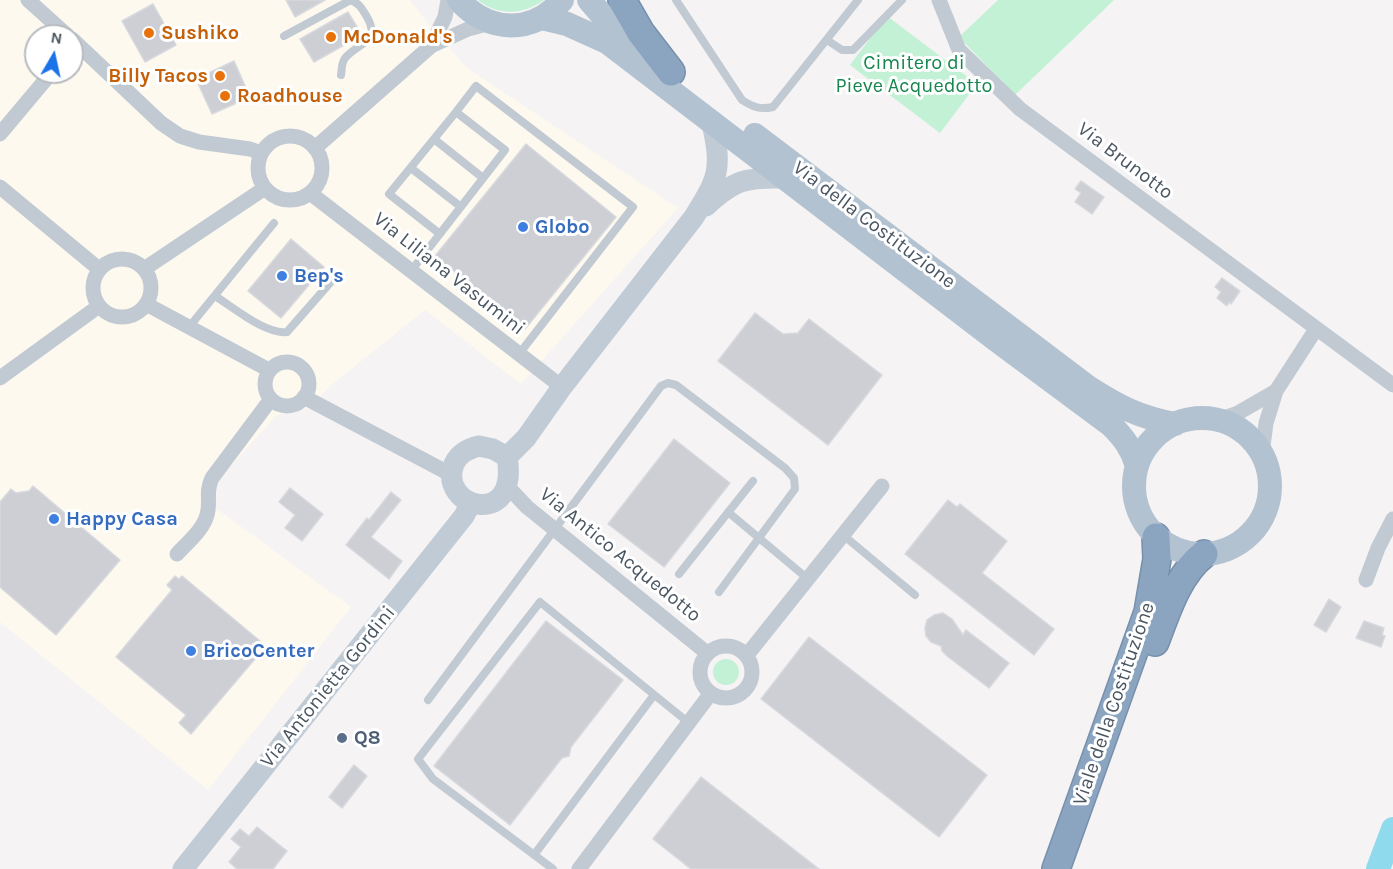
<!DOCTYPE html>
<html>
<head>
<meta charset="utf-8">
<style>
	body { margin:0 }
	#map { position:relative; width:1393px; height:869px; overflow:hidden; background:#f5f3f3; font-family:Karla,sans-serif }
	canvas { display:block }
	.north { position:absolute; left:24px; top:24px; width:60px; height:60px; box-sizing:border-box; background:#fff; border:2px solid #b7bbc0; border-radius:50%; rotate:9deg; font-size:16px; font-weight:700; line-height:24px; text-align:center; color:#4a5661 }
	.north::after { content:''; display:block; margin:auto; width:21px; height:27px; background:#1a73e8; clip-path:polygon(50% 0,100% 100%,50% 72%,0 100%) }
</style>
</head>
<body>
<div id="map">
<canvas width="1393" height="869"></canvas>
<div class="north">N</div>
</div>
<script>
const ctx = document.querySelector('canvas').getContext('2d');
ctx.lineJoin = 'round';
function fillPath(path, color) { ctx.fillStyle = color; ctx.fill(path, 'evenodd'); }
function strokePath(path, color, width, dash) { ctx.strokeStyle = color; ctx.lineWidth = width; ctx.lineCap = dash ? 'butt' : 'round'; ctx.setLineDash(dash || []); ctx.stroke(path); }
function write(font, color, halo, rows, align = 'center') {
  ctx.font = font + ' Karla,sans-serif'; ctx.lineWidth = 6; ctx.setLineDash([]); ctx.textBaseline = 'middle'; ctx.strokeStyle = halo; ctx.fillStyle = color; for (const [text, x, y, turn = 0] of rows) {
    ctx.save(); ctx.translate(x, y); ctx.rotate((+turn || 0) * Math.PI / 180); ctx.textAlign = isNaN(turn) ? turn : align; if (halo) ctx.strokeText(text, 0, 0); ctx.fillText(text, 0, 0); ctx.restore();
  }
}
fillPath(new Path2D(`
	M0,0H410L429,25L467,68L678,208L521,384L425,310L335,382L307,409L277,415L202,498L351,607L208,790L0,622ZM36,36H72V72H36Z`), '#fdf9ef');
fillPath(new Path2D(`
	M478,0H544C523,15 498,16 478,0Z
	M998,0H1114L1015,95L959,37Z
	M887,16L977,84L940,133L850,65Z
	M713 672a13 13 0 1 1 26 0a13 13 0 1 1-26 0Z`), '#c3f1d5');
strokePath(new Path2D(`
	M1378,869L1393,829`), '#90daee', 24);
const building = new Path2D(`
	M286,0H325L295,17Z
	M153,4L176,45L145,62L122,21Z
	M348,12L362,35L314,62L300,39Z
	M234,61L250,97L212,114L196,79Z
	M526,144L616,217L525,329L435,256Z
	M1081,181L1104,197L1092,214L1075,202L1081,193L1075,189Z
	M291,239L324,267L281,318L248,291Z
	M1222,278L1240,291L1231,304L1229,302L1227,306L1217,298L1221,292L1215,287Z
	M755,313L783,334L798,333L809,319L882,375L828,445L718,361Z
	M674,439L730,483L664,567L608,524Z
	M33,486L120,560L56,635L0,587V502L11,489L16,493L29,491Z
	M290,488L323,514L302,541L285,528L295,515L279,502Z
	M391,492L401,500L371,537L402,561L389,579L346,545L367,518L369,520Z
	M948,500L957,507L960,504L1007,541L982,573L1054,629L1034,655L905,554Z
	M175,576L179,579L182,576L266,646L191,734L179,723L186,715L116,657L172,590L167,585Z
	M1329,599L1341,607L1326,632L1314,625Z
	M943,613L952,619L963,635L966,630L1009,663L989,688L947,656L942,651L941,646L931,642L926,636L925,628L927,620L934,615Z
	M546,621L623,680L571,747L569,756L562,758L510,825L434,766Z
	M1364,621L1384,628L1382,635L1385,636L1381,647L1356,638Z
	M809,637L987,775L939,837L761,699Z
	M354,765L367,776L342,808L329,797Z
	M701,777L819,869H691L653,839Z
	M257,827L287,851L273,869H237L229,862L241,847L231,839L240,829L249,836Z`);
fillPath(building, '#cdcfd5');
strokePath(building, '#d7d9de', 1.5);
const highway = new Path2D(`
	M622,0L641,33L671,72
	M1155,642C1166,613 1178,574 1204,554
	M1056,869L1148,612L1157,559L1156,537`);
strokePath(highway, '#7690ad', 30);
strokePath(new Path2D(`
	M676,0L742,100C753,107 760,110 773,107L858,0
	M284,36L347,2L351,0C360,4 362,9 367,17C381,41 359,43 346,57C341,62 342,69 341,75
	M827,40L842,50H853L902,0
	M456,112L476,86L633,207L519,354
	M434,139L483,178
	M411,168L461,207
	M411,271L505,150L456,112L389,194L440,234
	M215,296C233,307 266,335 287,332L336,276
	M189,327L274,223
	M728,512L808,579
	M843,535L915,595
	M679,574L753,481
	M428,700L661,386L668,383L676,385L785,468L794,478L795,489L719,592
	M534,855L654,695
	M553,869L433,779L418,759L540,602L689,723`), '#c1cad2', 8);
strokePath(new Path2D(`
	M28,0L68,36
	M939,0L959,50L1020,109L1393,385
	M72,39L161,123L180,136L199,142L250,149L261,153
	M431,46L445,17L448,0
	M0,134L52,72
	M258 168a32 32 0 1 1 64 0a32 32 0 1 1-64 0Z
	M315,148L431,46L468,29L491,23
	M0,187L99,269
	M310,193L562,387
	M93 288a29 29 0 1 1 58 0a29 29 0 1 1-58 0Z
	M144,269L265,188
	M146,304L269,370
	M265 384a22 22 0 1 1 44 0a22 22 0 1 1-44 0Z
	M0,378L99,306
	M304,397L452,475
	M1218,420L1238,413L1276,391
	M1262,454L1266,423L1276,391L1316,329
	M508,487L527,507L707,653
	M177,554C187,543 203,530 207,515C211,502 205,492 212,478L271,399
	M1366,580L1378,548L1393,519
	M700 672a26 26 0 1 1 52 0a26 26 0 1 1-52 0Z
	M747,655L882,486
	M579,869L711,693`), '#c1cad2', 15);
strokePath(new Path2D(`
	M706,206C734,180 746,177 783,178
	M479,446L493,449L507,457C520,530 437,508 454,464C459,453 468,449 479,446Z
	M507,457L526,438L562,387L694,217C719,177 722,169 712,123
	M183,869L464,516L471,503`), '#c1cbd6', 21);
strokePath(new Path2D(`
	M459,0C488,33 533,35 562,0
	M589,0L613,28L636,45
	M542,18L567,24L607,42L995,339L1111,425C1124,438 1132,449 1137,466
	M755,135L1088,387C1119,407 1139,417 1175,424
	M1134 486a68 68 0 1 1 136 0a68 68 0 1 1-136 0Z`), '#b3c2d1', 24);
strokePath(highway, '#8ba5c1', 27);
for (const [x, y, r, color] of [
	[149,33,6,"#e8710a"],
	[331,37,6,"#e8710a"],
	[220,76,6,"#e8710a"],
	[225,96,6,"#e8710a"],
	[523,227,6,"#3f7fe0"],
	[282,276,6,"#3f7fe0"],
	[54,519,6,"#3f7fe0"],
	[191,651,6,"#3f7fe0"],
	[342,738,6,"#5c6f8a"]
]) { const dot = new Path2D(); dot.arc(x, y, r, 0, 2 * Math.PI); ctx.fillStyle = color; ctx.fill(dot); strokePath(dot, '#fff', 2); }
write('bold 20px', '#c56008', '#fff', [
	["Sushiko",161,33],
	["McDonald's",343,37],
	["Billy Tacos",208,76,"right"],
	["Roadhouse",237,96]
], 'left');
write('20px', '#17864f', '#fff', [
	["Cimitero di",914,63],
	["Pieve Acquedotto",914,86]
]);
write('20px', '#4a5661', '#fff', [
	["Via Brunotto",1125,161,37],
	["Via della Costituzione",874,225,37],
	["Via Liliana Vasumini",449,274,38],
	["Via Antico Acquedotto",620,555,39],
	["Via Antonietta Gordini",328,687,-51],
	["Viale della Costituzione",1114,704,-71]
]);
write('bold 20px', '#366cbe', '#fff', [
	["Globo",535,227],
	["Bep's",294,276],
	["Happy Casa",66,519],
	["BricoCenter",203,651]
], 'left');
write('bold 20px', '#4e5e75', '#fff', [
	["Q8",354,738]
], 'left');
</script>
</body>
</html>
